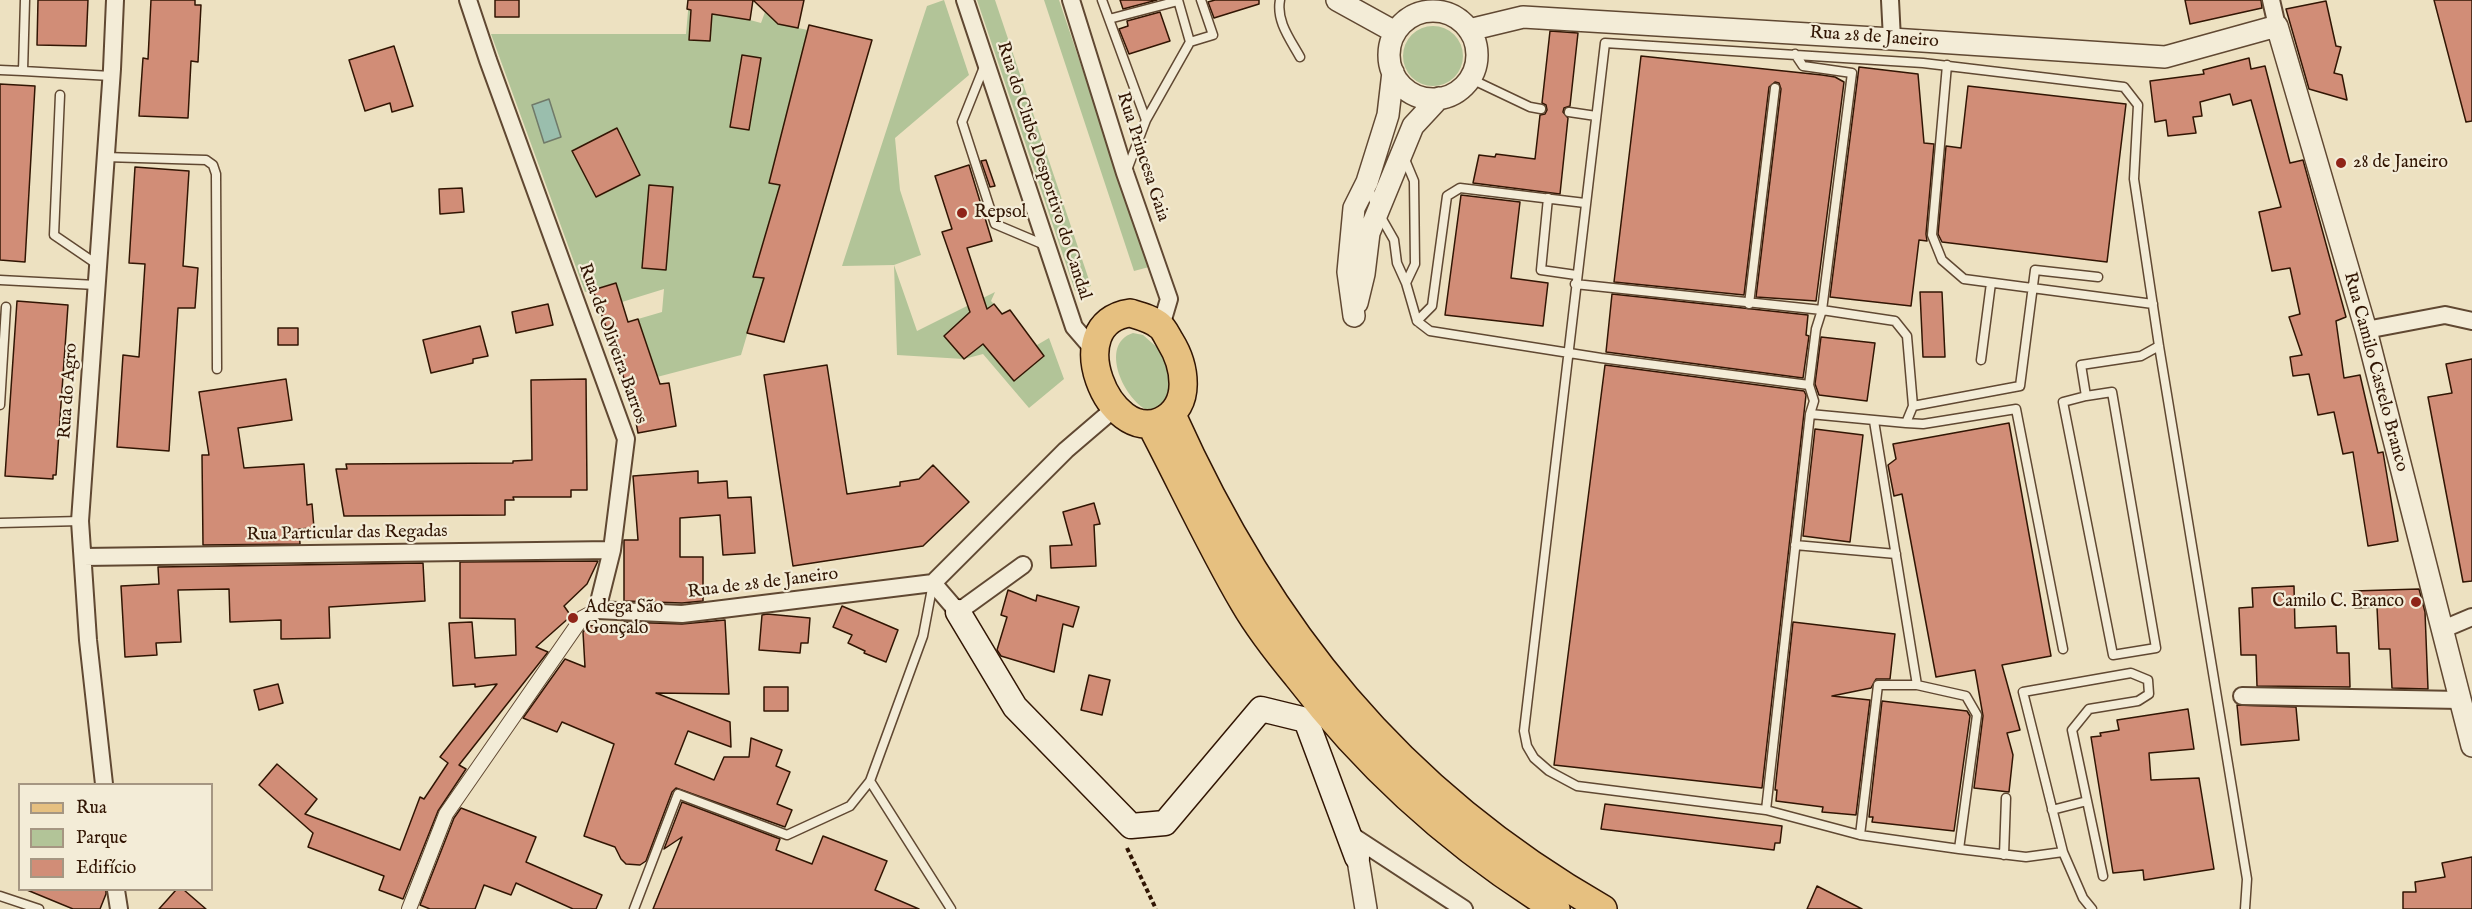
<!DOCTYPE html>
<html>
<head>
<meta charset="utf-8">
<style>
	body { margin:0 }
	#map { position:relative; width:2472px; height:909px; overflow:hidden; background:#ede1c1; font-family:"IM FELL English",serif }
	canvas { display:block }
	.legend { position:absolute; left:18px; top:783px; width:195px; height:108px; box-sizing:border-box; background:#f3ecd7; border:2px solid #a59682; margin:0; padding:8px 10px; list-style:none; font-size:18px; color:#311503 }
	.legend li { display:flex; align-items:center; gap:12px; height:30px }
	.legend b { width:30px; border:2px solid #a59682 }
</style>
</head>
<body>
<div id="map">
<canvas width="2472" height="909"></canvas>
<ul class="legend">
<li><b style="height:8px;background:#e6c080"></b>Rua</li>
<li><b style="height:16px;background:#b2c498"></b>Parque</li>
<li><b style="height:16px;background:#d18d77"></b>Edifício</li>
</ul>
</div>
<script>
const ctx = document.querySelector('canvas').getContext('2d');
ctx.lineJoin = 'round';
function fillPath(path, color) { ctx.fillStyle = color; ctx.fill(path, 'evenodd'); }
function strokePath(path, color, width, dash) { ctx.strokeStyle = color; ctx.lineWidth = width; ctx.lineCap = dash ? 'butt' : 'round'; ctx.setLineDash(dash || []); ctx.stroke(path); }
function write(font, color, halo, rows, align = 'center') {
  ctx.font = font + ' "IM FELL English",serif'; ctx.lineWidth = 4.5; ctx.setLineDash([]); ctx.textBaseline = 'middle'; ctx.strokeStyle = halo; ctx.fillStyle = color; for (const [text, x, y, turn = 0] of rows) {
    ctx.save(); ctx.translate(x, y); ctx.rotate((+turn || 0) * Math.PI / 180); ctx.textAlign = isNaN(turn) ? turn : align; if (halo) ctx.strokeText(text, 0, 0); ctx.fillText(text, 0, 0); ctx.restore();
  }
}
fillPath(new Path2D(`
	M689,0H753L750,20L761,23L765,12L778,24L808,30L769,182L780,185L753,276L764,278L741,355L657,377L638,319L662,312L664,289L622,302L615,283L585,292L491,34H686Z
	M944,0L969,75L895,138L900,190L921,255L894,265L917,331L995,292L991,301L994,304L945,336L964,359L983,344L1014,381L1044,357L1037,345L1049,338L1064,379L1029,408L983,354L964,359L897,355L894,265L842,266L927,6Z
	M977,0H995L1091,286L1075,291Z
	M1044,0H1059L1149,267L1134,271Z
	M1403 56a30 30 0 1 1 60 0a30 30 0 1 1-60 0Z
	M1133,333L1143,335L1160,350L1171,377L1168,402L1151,412C1124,402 1098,344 1133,333Z`), '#b2c498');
const water = new Path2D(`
	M549,99L561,137L544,143L532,105Z`);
fillPath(water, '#9abead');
strokePath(water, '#707a69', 1.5);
const building = new Path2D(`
	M38,0H88L86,46L37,45Z
	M151,0H195V5H201L198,62L191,61L188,118L139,116L143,58L148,59Z
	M495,0H519V17H495Z
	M688,0H804L798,28L778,24L753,0L750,20L712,14L710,41L689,40L691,10L687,9Z
	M1120,0H1157L1123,9Z
	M1215,0H1259V4L1214,18L1208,2Z
	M2185,0H2261L2262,8L2190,24Z
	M2434,0H2472V121L2466,122Z
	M2326,1L2336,46L2341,47L2334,73L2342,75L2347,100L2309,89L2286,9Z
	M1160,12L1170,41L1129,54L1119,29L1128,26L1127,21Z
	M809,25L872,40L784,342L747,333L764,278L753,277L780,185L769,183Z
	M1550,31L1578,33L1570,106L1564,108L1563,112L1568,118L1560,194L1473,183L1479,155L1495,157L1496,154L1535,159L1540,115L1545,114L1547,110L1546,105L1542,103Z
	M394,46L413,106L392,112L390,103L365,111L349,60Z
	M742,55L761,58L749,130L730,127Z
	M1641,56L1822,75L1835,77L1844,82L1816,301L1756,297L1781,89L1779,83L1775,82L1769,87L1744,295L1614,282Z
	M2249,58L2251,69L2265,66L2290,163L2303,160L2346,317L2336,321L2344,378L2360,375L2378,453L2383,452L2398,541L2368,546L2353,452L2343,454L2334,412L2318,415L2309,374L2293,376L2290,357L2302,355L2289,317L2300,314L2290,268L2272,271L2259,212L2281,207L2251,100L2233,105L2230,94L2200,102L2202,116L2193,117L2196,133L2168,136L2166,120L2155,122L2150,81L2204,74L2203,70Z
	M1859,67L1918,74L1924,143L1934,144L1926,234L1927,241L1919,240L1911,306L1830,297Z
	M0,84L35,86L25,262L0,260Z
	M1968,86L2126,104L2107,262L1942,242L1938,234L1946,146L1961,148Z
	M617,128L640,175L596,197L572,151Z
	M986,160L995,186L990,187L981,161Z
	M969,165L992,241L967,248L987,309L994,304L1002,314L1010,310L1044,356L1014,381L983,344L964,359L944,336L970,312L942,232L952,229L935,176Z
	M135,167L189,171L183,266L198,268L195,308H178L169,451L117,447L123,355L139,357L145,264L129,263Z
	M649,185L673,187L666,270L642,268Z
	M462,188L464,212L440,214L439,189Z
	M1461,195L1520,202L1511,278L1548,283L1543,326L1445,315Z
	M616,283L628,322L638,319L660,384L669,383L676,426L638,433L632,401L593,290Z
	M1920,292H1942L1945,357H1923Z
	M1612,294L1808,315L1806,335L1809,336L1803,378L1606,352Z
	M17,301L68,305L56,475H53V479L5,476Z
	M548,304L553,325L516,333L512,312Z
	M480,326L488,356L473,359V363L431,373L423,340Z
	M278,328H298V345H278Z
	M1821,337L1875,343L1867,401L1819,395L1815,384Z
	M2472,359V581L2463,582L2428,397L2452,393L2446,364Z
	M827,365L847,494L900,486V482L919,479L933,465L969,502L923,546L793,566L764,375Z
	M1605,365L1804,391L1806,395L1762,788L1554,765Z
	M286,379L292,420L238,428L244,468L304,464L307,505L312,504L314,528L299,529L300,544L203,545L202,455H209L199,392Z
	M586,379L587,490H571V497H513L514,500H505V515L344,516L336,469H347L346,464L513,463V461L532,460L531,380Z
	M2009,423L2051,656L2002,665L2020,730L2007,733L2013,755L2009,792L1974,788L1983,716L1975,670L1936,677L1902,494L1894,496L1888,465L1896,459L1893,444Z
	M1815,429L1863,435L1850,542L1803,536Z
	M698,471V483L727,481L728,498L751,497L755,553L723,555L720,515L680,518V557H703V601L682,603L624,601V540H638L633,476Z
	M1094,503L1100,524L1094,525L1096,566L1051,568L1050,546L1072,545L1063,512Z
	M598,561L587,584L564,606L571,616L536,647L548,652L459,765L466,769L438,811L403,899L379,890L384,876L308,847L313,833L259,785L277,764L317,799L305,814L400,850L420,797L424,799L448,763L440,757L497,684L475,687V684L453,686L449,623L472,622L475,658L516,655L515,619L460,618V562Z
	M423,563L425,601L329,607L330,638L281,639V620L230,622L229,589L178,590L181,642L156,643L157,655L125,657L121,586L159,584L158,567Z
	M2294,586L2295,628L2336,626L2337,653H2349L2350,687L2257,686L2256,655H2241L2239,608L2253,607L2252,588Z
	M2419,589L2425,612L2428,689L2392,688L2390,649H2379L2377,607L2355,608L2354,591Z
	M1008,590L1036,601L1037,595L1079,607L1073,627L1063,624L1054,672L1001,656L997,650L1007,617L1001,615Z
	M842,606L898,630L886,662L864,653L865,651L848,643L852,635L833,627Z
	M767,614L810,618L808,643H801L800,653L759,650L762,615Z
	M725,620L729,694L656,693L730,722L731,747L688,731L675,764L714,780L724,757H749L751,738L782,750L776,766L790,772L777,804L792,810L785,827L676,788L672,792L646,861L640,865L626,864L621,859L615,847L584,836L614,744L562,722L557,732L523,718L565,659L585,667L583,632L588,626L624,624V622L682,624Z
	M1793,622L1895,634L1890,679H1876L1871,688L1832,696L1870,700L1856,815L1822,812L1823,807L1776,801L1777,790H1775Z
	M1089,675L1110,680L1102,715L1081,710Z
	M278,684L283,703L259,710L254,690Z
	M764,687H788V711H764Z
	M1882,701L1967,711L1970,716L1954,831L1872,822L1873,817H1869Z
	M2237,705L2296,707L2299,740L2241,745Z
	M2188,709L2194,749L2149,753L2151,780L2199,778L2214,869L2144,880L2143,870L2113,873L2091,737L2101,736L2100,733L2119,730L2117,720Z
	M682,802L780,839L776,850L812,864L823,836L887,861L875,890L919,909H653L682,837L664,849Z
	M1605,804L1782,826L1780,843H1775L1774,850L1601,829Z
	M461,808L536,837L526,862L602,895L596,909H573L516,883L511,895L484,885L475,909H430L420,905L454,818Z
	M2472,857V909H2403V892H2416L2415,882L2445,877L2442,863Z
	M1817,886L1862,909H1807Z
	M27,890H106V894L100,909H73Z
	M176,890H184L206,909H159Z`);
fillPath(building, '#d18d77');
strokePath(building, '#311503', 1.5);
const service = new Path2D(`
	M1102,0L1146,120L1127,170
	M1280,0C1276,21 1290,39 1300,57
	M1109,19L1178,1
	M1190,42L1213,35L1201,0
	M1795,54L1803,66L1852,73L1822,310L1816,329L1809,385
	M1947,65L1932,235L1942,260L1964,279L2153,304
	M984,67L962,122L995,224L1047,246
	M0,70L23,71L25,0
	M23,71L111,76
	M1469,78L1530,107L1541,109
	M60,95L54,235L98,265
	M1569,112L1596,116
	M1146,120L1190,42L1178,0
	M105,157L206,160L213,165L216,174L217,369
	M1368,186L1378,212L1394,240L1397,263L1406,283L1415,264L1414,181L1404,157
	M1548,198L1541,270L1576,275
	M0,280L96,285
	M1406,283L1417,321L1430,331L1601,358L1809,385L1814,401L1810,414L1906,423L1913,406L2020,386L2035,270L2098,277
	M1575,284L1822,310L1895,321L1907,336L1913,406
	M1749,304L1775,88
	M1417,321L1432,306L1447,196L1460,188L1585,203
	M1981,360L1991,283
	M2086,396L2112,392L2156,648L2113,655L2063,402L2086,396L2081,365L2141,356L2159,346
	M0,405L6,307
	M1874,421L1917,685L1966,696L1977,715L1959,849L1860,835L1878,685H1917
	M1906,423L1923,424L2016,409L2063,649
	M0,523L80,521
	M1795,545L1896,554
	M870,781L951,909
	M1766,810L1810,414
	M2052,810L2087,801
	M1860,835L1766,810L1577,786L1549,771L1534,758L1527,746L1524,731L1605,43L1923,63L2124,87L2138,105L2134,179L2159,346L2247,879L2245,909
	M1959,849L2026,857L2063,852
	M2004,855L2006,798
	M0,896L39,909
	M634,909L678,794L787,835L850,806L870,781L923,636L933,583
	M2092,909L2083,898L2063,852L2023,692L2131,673L2148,680L2149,694L2138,701L2089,709L2072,730L2103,876`);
const pedestrian = new Path2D(`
	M409,909L446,814L582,618L597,610`);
const minor = new Path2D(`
	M468,0L488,60L626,439L612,550L597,610L682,614L933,583L1066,450L1115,408
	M965,0L1074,327L1093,349
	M1071,0L1125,173L1169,299L1161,326
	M1890,0L1892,39
	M2271,0L2277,26
	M2366,330L2445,315L2472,321
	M83,557L612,550
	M933,583L958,612L1023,565
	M2441,630L2472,617
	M2242,696L2460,700
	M104,784L88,640L80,521L112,69L115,0
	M1354,837L1464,909
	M116,890L119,909`);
const tertiary = new Path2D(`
	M1337,0L1395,32
	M1389 55a44 44 0 1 1 88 0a44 44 0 1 1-88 0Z
	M1469,30L1523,17L1892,39L2165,57L2277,26L2366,330L2472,746
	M1357,303L1364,274L1369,233L1413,126L1439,98
	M1354,316L1348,272L1354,208L1367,182L1388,115L1393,72
	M1355,841L1366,909`);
const secondary = new Path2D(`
	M958,612L1015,707L1131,826L1165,823L1261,709L1306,720L1357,857`);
const primary = new Path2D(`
	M1130,313C1140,316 1152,319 1160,326C1164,329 1167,336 1170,341C1185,365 1193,406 1161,421C1109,445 1059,323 1130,313Z
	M1172,415C1268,629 1397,791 1603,909
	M1151,425C1182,484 1210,545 1244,603C1259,629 1278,653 1297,676C1369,770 1455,847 1556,909`);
strokePath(service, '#604832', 11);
strokePath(pedestrian, '#604832', 16);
strokePath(minor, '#604832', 20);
strokePath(tertiary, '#604832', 24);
strokePath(secondary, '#311503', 27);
strokePath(primary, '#311503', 30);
strokePath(new Path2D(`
	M1127,848L1156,909`), '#311503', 4, [4.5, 3]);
strokePath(service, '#f3ecd7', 8);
strokePath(pedestrian, '#f3ecd7', 14);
strokePath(minor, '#f3ecd7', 16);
strokePath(tertiary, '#f3ecd7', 21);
strokePath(secondary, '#f3ecd7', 24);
strokePath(primary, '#e6c080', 27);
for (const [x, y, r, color] of [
	[2341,163,6,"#8f2418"],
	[962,213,6,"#8f2418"],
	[2416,602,6,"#8f2418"],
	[573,618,6,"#8f2418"]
]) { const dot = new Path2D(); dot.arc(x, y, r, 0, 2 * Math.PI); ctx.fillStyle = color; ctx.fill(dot); strokePath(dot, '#f3ecd7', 2); }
write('18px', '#311503', '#f3ecd7', [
	["Rua 28 de Janeiro",1874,38,4],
	["Rua Princesa Gaia",1142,157,72],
	["Rua do Clube Desportivo do Candal",1043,171,72],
	["Rua de Oliveira Barros",612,344,70],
	["Rua Camilo Castelo Branco",2375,372,75],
	["Rua do Agro",69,391,-86],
	["Rua Particular das Regadas",347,534,-1],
	["Rua de 28 de Janeiro",763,584,-7]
]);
write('18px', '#311503', '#f3ecd7', [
	["28 de Janeiro",2353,163],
	["Repsol",974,213],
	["Camilo C. Branco",2404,602,"right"],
	["Adega São",585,608],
	["Gonçalo",585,629]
], 'left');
</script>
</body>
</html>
